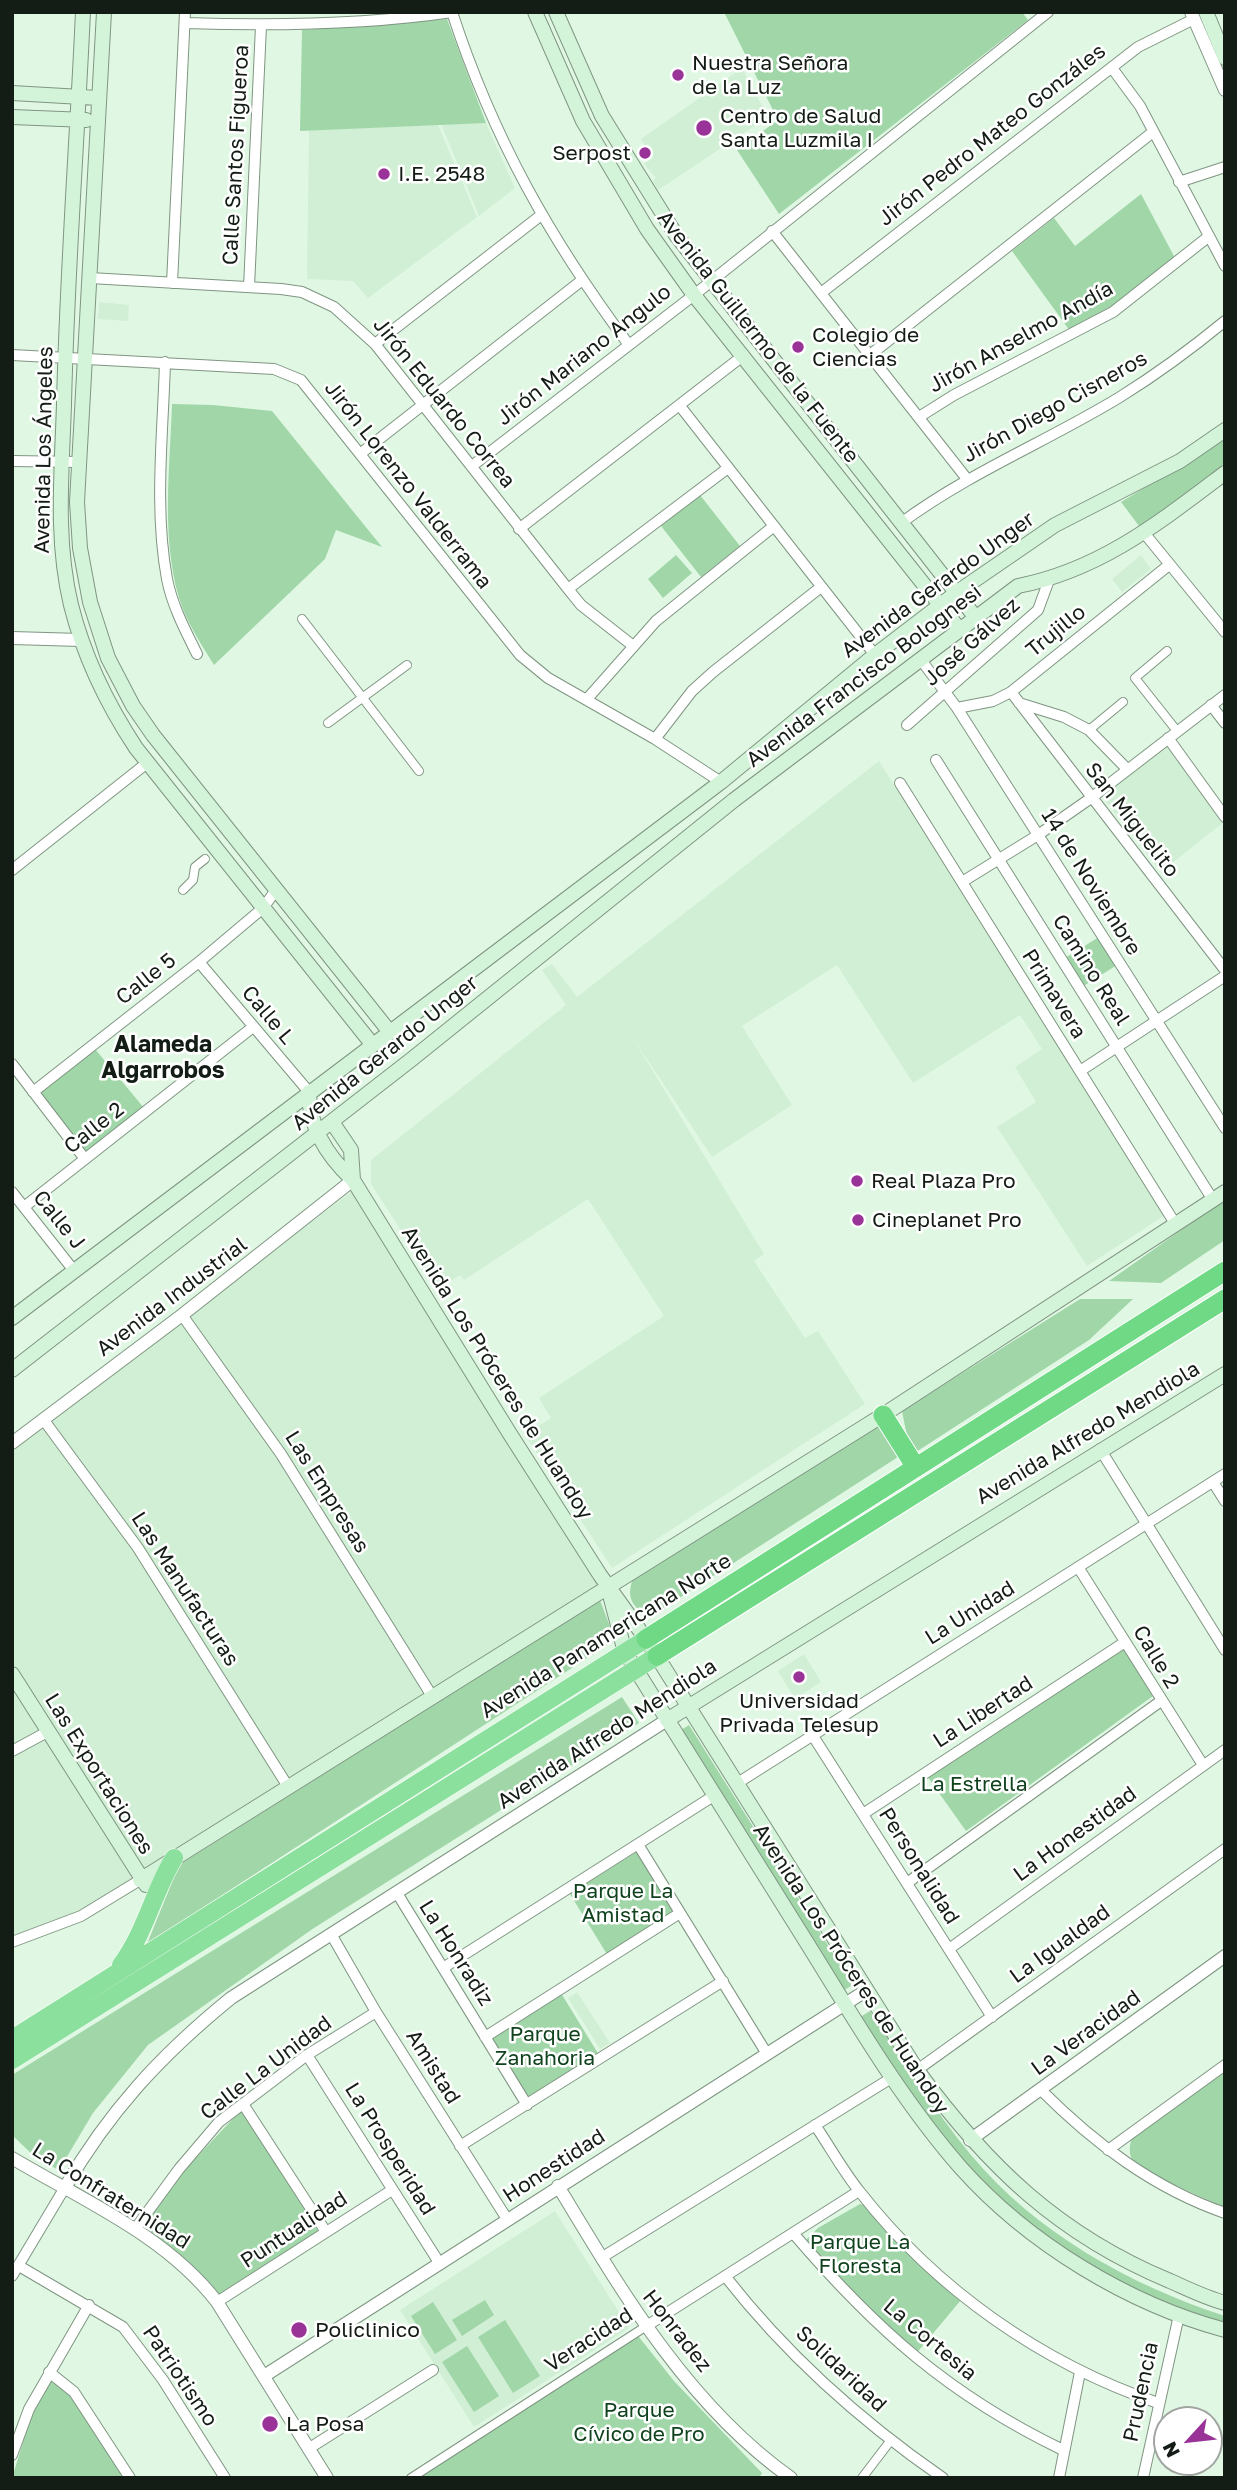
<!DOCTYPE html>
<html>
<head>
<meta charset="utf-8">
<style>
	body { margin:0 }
	#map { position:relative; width:1237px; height:2490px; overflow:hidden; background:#e0f8e3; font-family:"Golos Text",sans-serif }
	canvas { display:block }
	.frame { position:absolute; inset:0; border:14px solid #141d15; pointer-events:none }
	.north { position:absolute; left:1153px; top:2406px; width:70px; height:70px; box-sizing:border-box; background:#fff; border:2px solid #a1a5a1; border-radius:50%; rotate:243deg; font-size:19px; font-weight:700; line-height:28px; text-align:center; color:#141d15 }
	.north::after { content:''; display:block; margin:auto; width:24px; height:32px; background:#993397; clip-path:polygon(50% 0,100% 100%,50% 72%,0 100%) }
</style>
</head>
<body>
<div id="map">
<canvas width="1237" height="2490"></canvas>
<div class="frame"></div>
<div class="north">N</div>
</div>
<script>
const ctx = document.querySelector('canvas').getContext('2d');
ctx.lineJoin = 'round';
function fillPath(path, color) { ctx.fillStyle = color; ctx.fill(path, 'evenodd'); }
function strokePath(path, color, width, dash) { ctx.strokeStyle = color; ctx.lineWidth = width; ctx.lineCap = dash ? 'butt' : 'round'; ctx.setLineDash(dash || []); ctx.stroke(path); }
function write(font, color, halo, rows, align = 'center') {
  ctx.font = font + ' "Golos Text",sans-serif'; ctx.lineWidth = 5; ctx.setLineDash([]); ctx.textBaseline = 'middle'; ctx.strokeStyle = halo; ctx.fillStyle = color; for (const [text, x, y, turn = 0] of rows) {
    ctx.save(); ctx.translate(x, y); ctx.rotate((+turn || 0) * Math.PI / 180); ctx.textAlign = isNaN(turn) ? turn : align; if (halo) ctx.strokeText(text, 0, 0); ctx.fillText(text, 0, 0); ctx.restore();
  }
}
fillPath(new Path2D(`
	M742,68L768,117L658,190L653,181L656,178L644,164L652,158L641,139Z
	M486,123L515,188L479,216L441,124Z
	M438,125L477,217L368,298L353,281L307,279L309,130Z
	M99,302L129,305L128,321L98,319Z
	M1141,555L1151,569L1122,592L1112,579Z
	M1168,744L1225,821L1161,872L1101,795Z
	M879,761L1165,1215L1087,1266L997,1127L1036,1102L1015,1067L1042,1049L1020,1015L913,1083L837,965L742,1026L792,1105L712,1157L631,1035L764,1254L754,1261L805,1338L818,1331L865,1404L612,1568L525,1435L551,1418L539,1398L664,1316L588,1199L464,1280L460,1275L439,1289L371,1184V1160L566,1005L542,970L552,964L577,997Z
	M351,1192L602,1585L358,1735L101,1899L40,1929L12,1937V1450Z
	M804,1654L821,1682L795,1699L778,1671Z
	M577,1992L610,2043L600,2049L568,1998Z
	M555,2211L629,2328L474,2427L400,2310Z`), '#d0efd4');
fillPath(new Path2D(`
	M724,12H1022L1028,20L779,214L737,150L778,120Z
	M447,19L486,123L300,131L302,30Z
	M1141,194L1175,258L1111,309L1070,331L1012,251L1054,218L1075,246Z
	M172,404L213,405L272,411L382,547L336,530L325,559L214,665C201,644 186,621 179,598C161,535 170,469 172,404Z
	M1225,439V468L1142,530L1121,502Z
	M700,495L740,546L701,577L661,526Z
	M676,555L692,573L663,598L648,579Z
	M1099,937L1117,965L1082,987L1065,958Z
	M95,1049L144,1108L87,1153L40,1093Z
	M1225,1199V1240L1161,1283L1109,1281Z
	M1080,1299H1133L1089,1340L916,1452L907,1436L902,1411Z
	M880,1425L898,1457L656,1613H642C630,1602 628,1596 632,1581Z
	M600,1600L615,1640L147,1944L179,1865Z
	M1124,1649L1153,1696L966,1831L927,1776Z
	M622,1697L639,1723L314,1928L148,2045L93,2113L59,2170L37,2159L12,2135V2075Z
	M689,1725L853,1985L844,1990L681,1730Z
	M638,1851L675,1913L608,1956L570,1894Z
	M561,1993L599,2055L529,2099L490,2038Z
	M870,2011C903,2060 934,2110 971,2155C1036,2233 1130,2285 1225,2316V2327C1129,2293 1032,2243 965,2165C925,2120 893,2067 860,2017Z
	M1225,2070V2208L1138,2168C1129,2158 1128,2150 1132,2137Z
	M242,2109L318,2231L218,2295L169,2245L142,2227L181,2174Z
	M860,2204L865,2205L961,2300L915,2355L894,2338L806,2240L818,2228Z
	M485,2300L494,2315L462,2336L452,2320Z
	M433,2302L457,2340L435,2354L411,2316Z
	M505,2320L540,2376L513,2393L478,2337Z
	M635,2332L674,2381L762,2473L759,2478H419Z
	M467,2346L499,2396L474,2412L442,2362Z
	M51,2380L72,2396L124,2478H12L32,2413Z`), '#a0d6a8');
const pedestrian = new Path2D(`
	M302,619L419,771
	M1167,651L1135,678L1177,731
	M328,723L407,665
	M1089,730L1123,702
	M183,890L193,880L195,867L205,859
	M411,2478L645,2327
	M862,2478L891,2440`);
const minor = new Path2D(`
	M452,12C493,138 550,239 629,345
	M185,23C274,26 364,25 452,12
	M1112,68L1140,106L1225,266
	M1179,182L1225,167
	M772,231L967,479
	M90,278L281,289L302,292L334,307L375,344L568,589L581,605L632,645
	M172,283L185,12
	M249,287L261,26
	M821,293L1138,47L1194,19
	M375,344L540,216
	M12,355L274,369L301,380L520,655L548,678L655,739L721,782
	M870,355L1153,132
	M165,362C163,433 154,509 167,579C172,605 185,630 197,654
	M680,406L875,655
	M919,417L954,395L1113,312L1208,237
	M360,454L581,281
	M12,461L80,462
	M472,466L694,295L1048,12
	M901,523C970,472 1048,441 1120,397C1157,374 1191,349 1225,321
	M519,529L744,355
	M1145,534L1225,632
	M568,589L728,468
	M921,660L957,708L1225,1128
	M1011,692L1225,970
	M587,699L656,621L774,526
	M1019,703L1064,717L1089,730L1127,769
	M1211,705L1225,723
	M957,708L993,701L1011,692L1169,565
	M907,725L1038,610L1049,580
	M1168,738L1225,817
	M655,739L692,691L713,672L821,587
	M936,760L1213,1200
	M900,783L1176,1225
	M12,870L147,763
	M962,882L1038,835L1091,798L1225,695
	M199,962L309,1092
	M12,1064L85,1159
	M1080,1071L1225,976
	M33,1092L199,962L263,908L276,890
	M12,1192L75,1272
	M24,1207L253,1027
	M182,1315L281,1454L432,1696
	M43,1419L138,1548L287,1785
	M1100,1449L1225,1650
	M1213,1482L1225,1501
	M1078,1567L1203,1765
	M813,1736L992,2017
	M12,1751L49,1731
	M736,1784L1225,1474
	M863,1814L1125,1642
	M639,1846L767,2054
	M907,1883L1161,1701
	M397,1893L527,2105
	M331,1934L376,2012L507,2219
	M12,1942L81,1916L140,1880
	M949,1949L1225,1750
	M443,1968L715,1795
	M485,2037L680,1913
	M307,2055L440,2264
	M917,2070L1225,1849
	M1041,2090C1094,2143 1153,2188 1225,2213
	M243,2104L326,2232
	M815,2125C830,2147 843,2171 860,2192C936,2289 1041,2363 1158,2403
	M460,2146L723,1981
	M1108,2150L1225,2065
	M135,2229L179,2169L219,2122L307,2055L376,2012
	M793,2233C875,2329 949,2395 1063,2450
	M601,2258L893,2077
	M19,2266L123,2327L163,2380L225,2478
	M12,2276L64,2189
	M725,2276C786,2354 862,2422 943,2478
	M217,2302L392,2190
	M645,2327L859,2191
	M49,2372L74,2392L130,2478
	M308,2449L433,2370
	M12,2455L29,2409L89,2305
	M1059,2478L1080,2372
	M1143,2478L1179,2315`);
const tertiary = new Path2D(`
	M1191,12L1225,90
	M12,638L81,640
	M12,1443L182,1315L353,1180
	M970,2140L1225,1956
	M12,2158C84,2201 165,2235 217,2302L327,2478
	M558,2186C622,2292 688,2405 791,2478
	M64,2189C109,2111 161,2055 231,1998L667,1720
	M264,2376L867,1990`);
const secondary = new Path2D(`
	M83,12C77,143 67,273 64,404C62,471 55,539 71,605C84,657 107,704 136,748L372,1044
	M104,12L77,502L80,548L90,602L108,658L133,706L153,735L389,1031
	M535,12L583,121L647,229L694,295L960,630
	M556,12L602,116L676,235L976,618
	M1206,12L1225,58
	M12,93L99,98
	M12,117L86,120
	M309,1092C309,1127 328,1157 353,1180L510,1434L600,1575L646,1639L917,2070C987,2166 1059,2235 1170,2281C1188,2289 1206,2298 1225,2303
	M332,1122L351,1150L353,1180
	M12,1318L721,782L875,655L956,593L1055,525L1180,461L1225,430
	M12,1370L412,1059L734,800L1018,586C1100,570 1160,522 1225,473
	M610,1595L625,1652C682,1744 740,1835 797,1927C848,2008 897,2095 961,2168C1028,2243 1128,2304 1225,2330
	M12,1674L146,1885
	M667,1720L1225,1374
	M140,1880L883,1415L1225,1192`);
const trunk = new Path2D(`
	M121,1965C145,1933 153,1893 174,1858
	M12,2039L646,1639
	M12,2060L657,1656`);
const motorway = new Path2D(`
	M883,1415L915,1466
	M646,1639L1225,1271
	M657,1656L1225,1299`);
strokePath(pedestrian, '#7f9582', 10);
strokePath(minor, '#7f9582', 12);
strokePath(tertiary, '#7f9582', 14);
strokePath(secondary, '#7f9582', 16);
strokePath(trunk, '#fff', 19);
strokePath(motorway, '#fff', 21);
strokePath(pedestrian, '#fff', 8);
strokePath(minor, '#fff', 10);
strokePath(tertiary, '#fff', 12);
strokePath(secondary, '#d4f4da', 14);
strokePath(trunk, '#8ce09e', 18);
strokePath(motorway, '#6fd985', 19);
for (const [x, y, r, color] of [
	[678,75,7,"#993397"],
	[704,128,9,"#993397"],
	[645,153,7,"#993397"],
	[384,174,7,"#993397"],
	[798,347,7,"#993397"],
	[857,1181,7,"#993397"],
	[858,1220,7,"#993397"],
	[799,1677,7,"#993397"],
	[299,2330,9,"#993397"],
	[270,2424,9,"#993397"]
]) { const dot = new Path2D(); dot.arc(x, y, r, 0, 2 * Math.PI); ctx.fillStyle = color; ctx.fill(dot); strokePath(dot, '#fff', 2.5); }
write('21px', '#141d15', '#fff', [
	["Nuestra Señora",692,63],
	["de la Luz",692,87],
	["Centro de Salud",720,116],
	["Santa Luzmila I",720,140],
	["Serpost",631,153,"right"],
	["I.E. 2548",398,174],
	["Colegio de",812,335],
	["Ciencias",812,359],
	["Real Plaza Pro",871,1181],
	["Cineplanet Pro",872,1220],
	["Universidad",799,1701,"center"],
	["Privada Telesup",799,1725,"center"],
	["Policlinico",315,2330],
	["La Posa",286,2424]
], 'left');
write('21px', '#141d15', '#fff', [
	["Jirón Pedro Mateo Gonzáles",992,135,-38],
	["Calle Santos Figueroa",236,155,-87],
	["Avenida Guillermo de la Fuente",758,337,52],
	["Jirón Anselmo Andía",1021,337,-29],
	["Jirón Mariano Angulo",584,355,-38],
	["Jirón Eduardo Correa",444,403,51],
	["Jirón Diego Cisneros",1055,407,-29],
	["Avenida Los Ángeles",44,450,-89],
	["Jirón Lorenzo Valderrama",408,485,52],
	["Avenida Gerardo Unger",938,585,-36],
	["Trujillo",1056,631,-39],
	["José Gálvez",972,642,-42],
	["Avenida Francisco Bolognesi",864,676,-37],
	["San Miguelito",1132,820,52],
	["14 de Noviembre",1091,882,58],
	["Camino Real",1091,970,58],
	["Calle 5",146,979,-38],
	["Primavera",1054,994,58],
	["Calle L",268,1015,50],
	["Avenida Gerardo Unger",385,1053,-39],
	["Calle 2",94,1128,-38],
	["Calle J",59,1220,51],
	["Avenida Industrial",172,1297,-37],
	["Avenida Los Próceres de Huandoy",497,1373,58],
	["Avenida Alfredo Mendiola",1088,1433,-31],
	["Las Empresas",327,1492,58],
	["Las Manufacturas",185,1589,57],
	["La Unidad",970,1613,-32],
	["Avenida Panamericana Norte",606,1636,-32],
	["Calle 2",1156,1657,59],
	["La Libertad",983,1712,-33],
	["Avenida Alfredo Mendiola",607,1734,-33],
	["Las Exportaciones",99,1774,58],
	["La Honestidad",1075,1834,-36],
	["Personalidad",919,1866,58],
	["La Igualdad",1060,1944,-36],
	["La Honradiz",456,1953,58],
	["Avenida Los Próceres de Huandoy",851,1969,57],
	["La Veracidad",1086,2033,-36],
	["Amistad",433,2067,58],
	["Calle La Unidad",266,2068,-37],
	["La Prosperidad",390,2149,58],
	["Honestidad",554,2166,-33],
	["La Confraternidad",111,2196,32],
	["Puntualidad",294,2230,-33],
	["Honradez",677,2331,52],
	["Veracidad",589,2340,-33],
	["La Cortesia",930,2340,40],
	["Solidaridad",841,2369,43],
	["Patriotismo",180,2376,56],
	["Prudencia",1141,2392,-78]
]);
write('21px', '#0f421d', '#fff', [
	["La Estrella",974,1784],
	["Parque La",623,1891],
	["Amistad",623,1915],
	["Parque",545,2034],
	["Zanahoria",545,2058],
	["Parque La",860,2242],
	["Floresta",860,2266],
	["Parque",639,2410],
	["Cívico de Pro",639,2434]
]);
write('bold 23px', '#141d15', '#fff', [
	["Alameda",163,1045],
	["Algarrobos",163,1071]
]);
</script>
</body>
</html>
